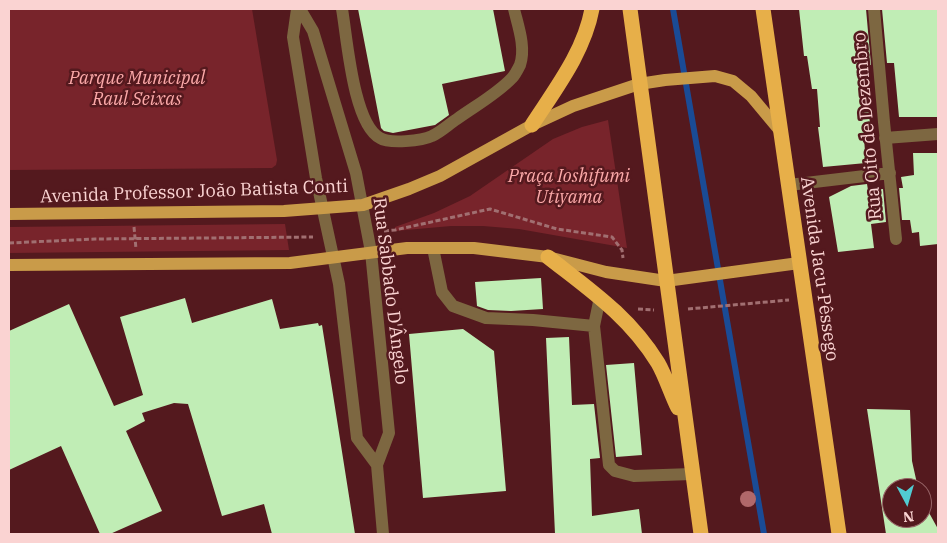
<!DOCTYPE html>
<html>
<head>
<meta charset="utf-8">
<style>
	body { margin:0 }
	#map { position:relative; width:947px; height:543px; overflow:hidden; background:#54191e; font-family:"IBM Plex Serif",serif }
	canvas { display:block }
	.frame { position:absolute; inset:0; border:10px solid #fad3d2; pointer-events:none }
	.north { position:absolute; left:882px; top:478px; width:50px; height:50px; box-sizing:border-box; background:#54191e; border:1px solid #966366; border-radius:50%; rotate:174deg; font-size:14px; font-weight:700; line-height:20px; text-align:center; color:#fad3d2 }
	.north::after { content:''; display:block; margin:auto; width:18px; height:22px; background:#51ccd2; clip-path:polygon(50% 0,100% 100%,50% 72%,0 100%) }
</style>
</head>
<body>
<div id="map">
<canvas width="947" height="543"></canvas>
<div class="frame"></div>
<div class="north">N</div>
</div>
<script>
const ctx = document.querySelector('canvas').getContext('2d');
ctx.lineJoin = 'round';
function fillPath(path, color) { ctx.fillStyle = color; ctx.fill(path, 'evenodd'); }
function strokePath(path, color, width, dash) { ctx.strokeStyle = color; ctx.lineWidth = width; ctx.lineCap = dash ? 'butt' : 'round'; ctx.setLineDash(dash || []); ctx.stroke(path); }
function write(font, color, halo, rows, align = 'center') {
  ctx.font = font + ' "IBM Plex Serif",serif'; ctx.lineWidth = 5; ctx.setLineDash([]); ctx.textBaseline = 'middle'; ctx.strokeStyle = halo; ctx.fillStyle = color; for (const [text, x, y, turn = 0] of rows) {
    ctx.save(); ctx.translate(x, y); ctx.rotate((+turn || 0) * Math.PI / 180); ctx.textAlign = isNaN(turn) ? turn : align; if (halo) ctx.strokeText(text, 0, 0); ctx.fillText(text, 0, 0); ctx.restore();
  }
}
fillPath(new Path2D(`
	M9,9H252L277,160L276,165L272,168L9,170Z
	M608,120L627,248L519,229L483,226H451L395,231V227L434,213L470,196L553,139L582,127Z
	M285,224L289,250L9,253V227Z`), '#78242b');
strokePath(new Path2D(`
	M673,9L764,534`), '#1a4b96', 6);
fillPath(new Path2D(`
	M358,9H493L505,71L442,84L449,115L435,125L393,133L384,131L381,128Z
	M799,9H866L871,65L860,66L863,113L869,112L871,138L864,139L866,163L823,167L818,127H820L817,89H812L807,56H804Z
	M882,9H938V117H899L894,63H887Z
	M913,153H938V244L920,246L919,232L912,233L910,220H902L899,188H903L901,177L914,175Z
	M867,184L868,190L883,189L886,222L871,224L874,248L838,252L829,197L851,186Z
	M541,278L543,309L511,311L488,310L477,306L475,282Z
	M185,298L192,323L272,299L280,329L318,323L319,326L322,325L355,534H272L264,504L222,516L188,404L174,403L142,413L145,421L126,431L162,511L110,534H100L61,446L9,470V331L69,304L114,406L143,395L120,317Z
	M463,329L494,351L506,491L423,498L409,334Z
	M569,337L572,405L594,404L600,458L590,459L592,516L639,509L642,534H555L546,338Z
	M634,363L642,455L616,457L606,365Z
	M867,409L910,410L912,461L918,488H892V518H922V500L938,529V534H886Z`), '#c0edb5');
strokePath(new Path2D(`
	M134,227L136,249
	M384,231L395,230L490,209L557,229L612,237L622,250L623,258
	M9,243L95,239L313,237
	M638,309L654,310
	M688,309L789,300`), '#a16f71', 3, [5, 2.5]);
strokePath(new Path2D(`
	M297,9L293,37L316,178L339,284L357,438L377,465
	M300,9L313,31L356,173L371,252L389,433L377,465L383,534
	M342,9C347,37 353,124 380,138C389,144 422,141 432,136C441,132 449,124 457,119C475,106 497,94 512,78C515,75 518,69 520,65C526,47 518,26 514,9
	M874,9L884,122L896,239
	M885,138L938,134
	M789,185L890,173
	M433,248L442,292L453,306L486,318L533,320L594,326
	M600,297L594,326L609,465L615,471L634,476L692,474`), '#7d6741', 12);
strokePath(new Path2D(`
	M9,214L284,211L363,205L409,189L440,176L532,125L573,106L639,84L665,80L715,76L733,81L751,96L781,132
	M9,265L290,263L407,248H474L548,257L606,272L666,281L799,263`), '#c99b49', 12);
strokePath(new Path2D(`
	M630,9L701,534
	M763,9L839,534
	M532,125C556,88 584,52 592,9
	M548,257C590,290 629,316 658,363C666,377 671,394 678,408`), '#e7af49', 15);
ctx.fillStyle = '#b0686a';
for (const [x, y] of [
	[748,499]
]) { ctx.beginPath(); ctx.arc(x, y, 8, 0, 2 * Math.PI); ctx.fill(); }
write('italic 18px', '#fca9a9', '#54191e', [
	["Parque Municipal",137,79],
	["Raul Seixas",137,100],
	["Praça Ioshifumi",569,177],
	["Utiyama",569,198]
]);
write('18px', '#fad3d2', '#54191e', [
	["Rua Oito de Dezembro",868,126,-95],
	["Avenida Professor João Batista Conti",194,192,-2],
	["Avenida Jacu-Pêssego",819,269,82],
	["Rua Sabbado D'Ângelo",390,291,83]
]);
</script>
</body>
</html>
